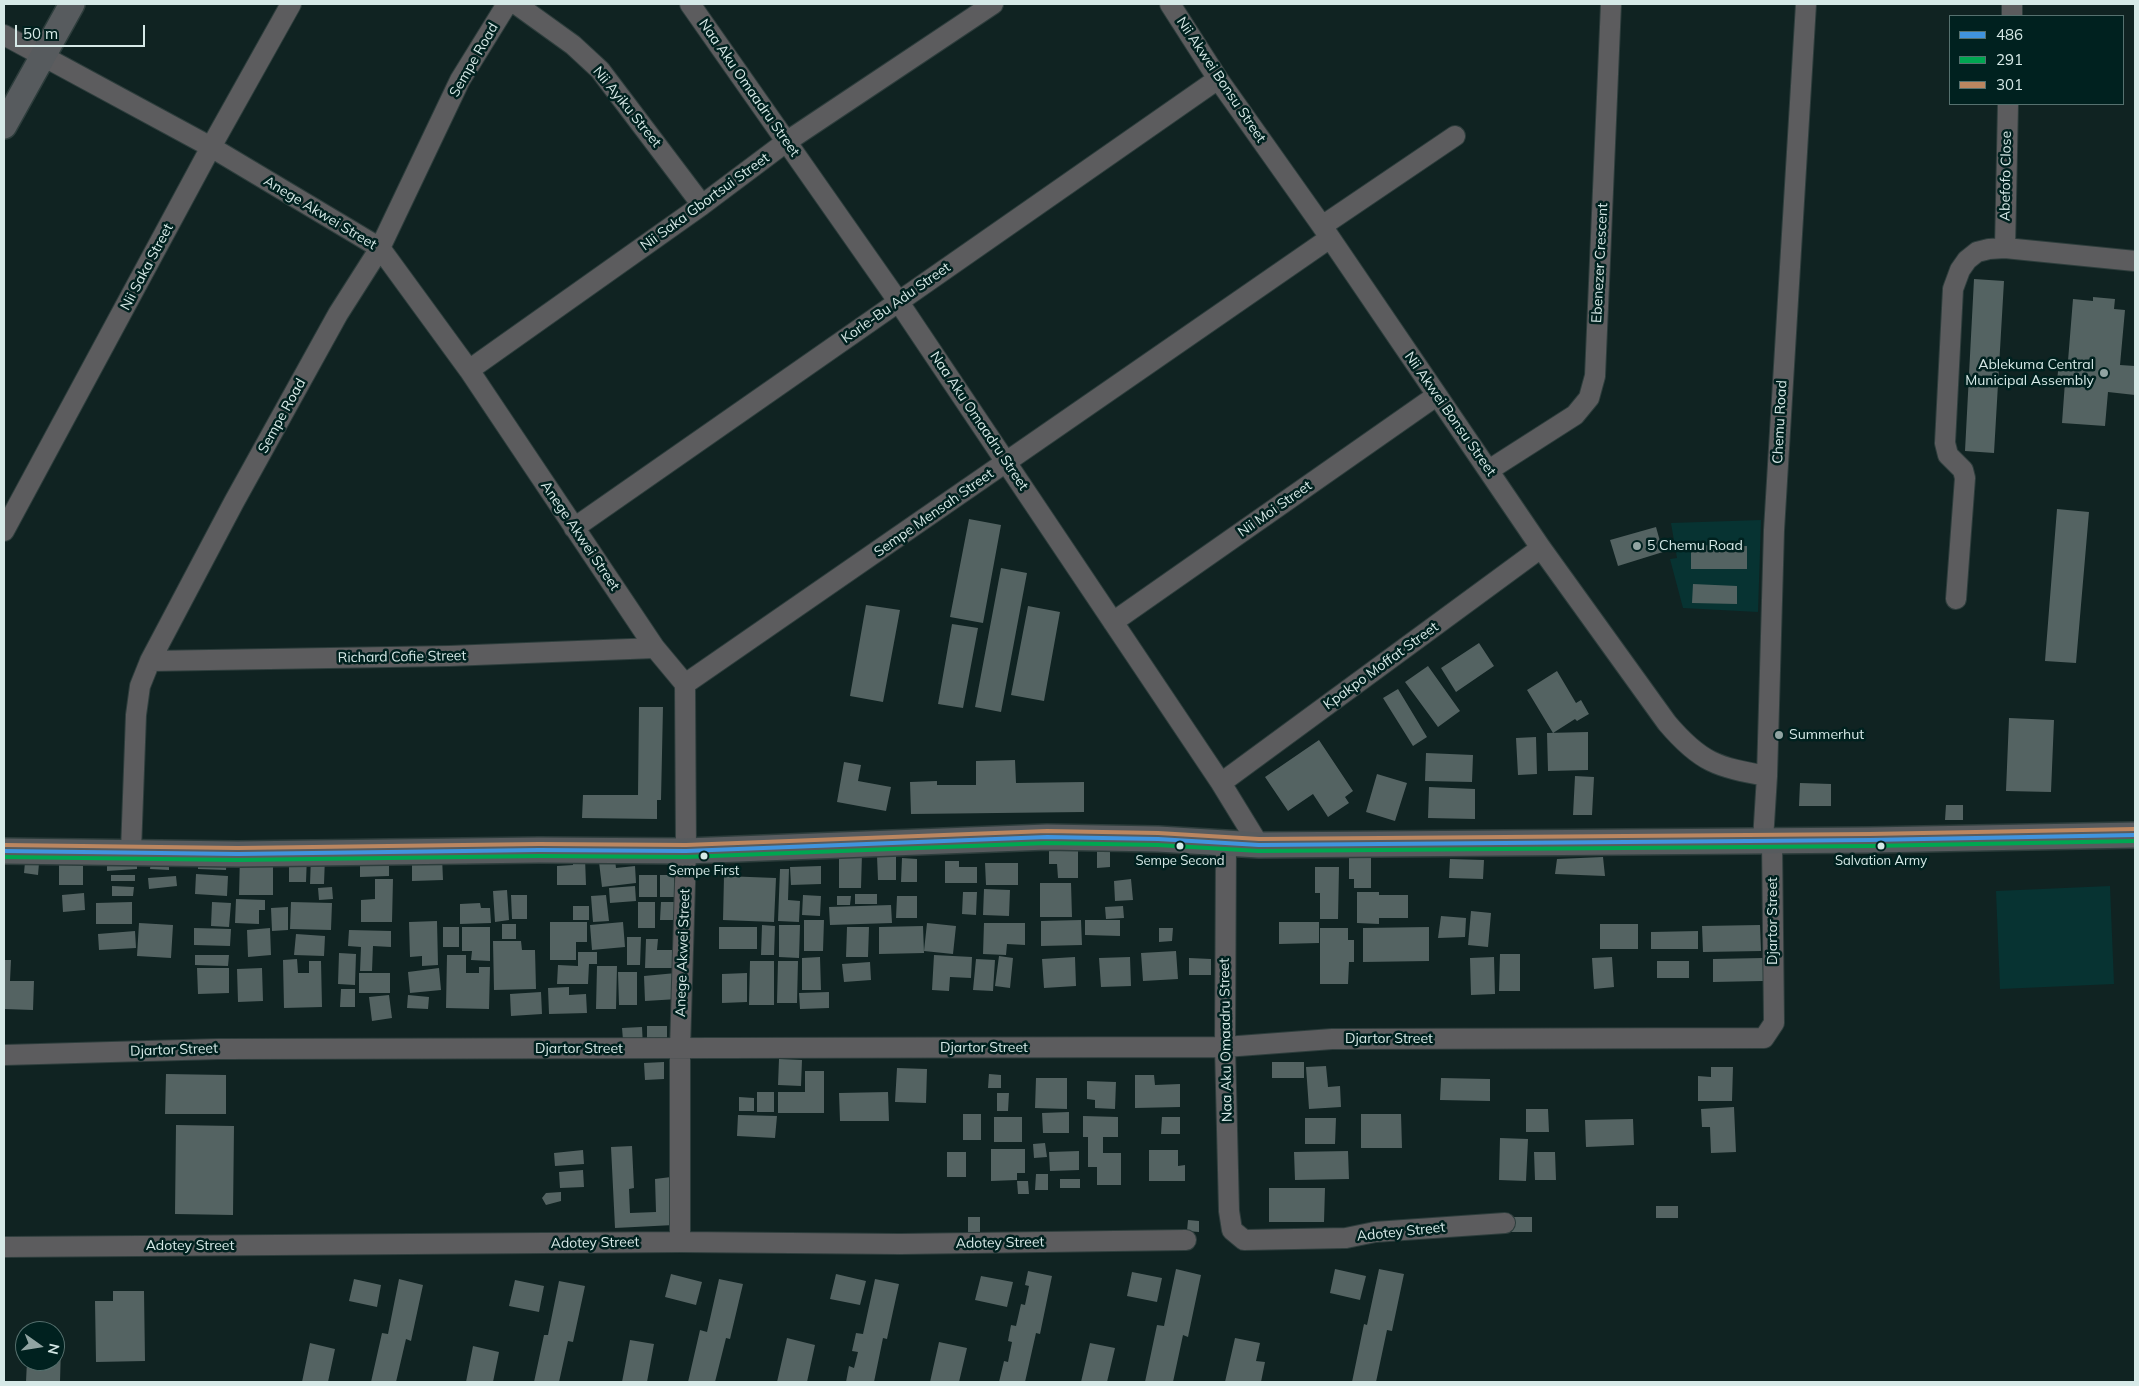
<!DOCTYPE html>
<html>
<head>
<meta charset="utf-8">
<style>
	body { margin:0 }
	#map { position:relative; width:2139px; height:1386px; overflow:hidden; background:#102322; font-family:Mulish,sans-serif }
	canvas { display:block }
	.frame { position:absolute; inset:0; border:5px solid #d6e9e7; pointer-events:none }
	.legend { position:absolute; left:1949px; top:15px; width:175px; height:90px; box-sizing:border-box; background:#00211f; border:1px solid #56716f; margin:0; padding:6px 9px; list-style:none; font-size:15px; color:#d6e9e7 }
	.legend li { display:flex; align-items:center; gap:10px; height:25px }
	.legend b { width:25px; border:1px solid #56716f }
	.north { position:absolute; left:15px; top:1321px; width:50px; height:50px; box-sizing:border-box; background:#00211f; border:1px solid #56716f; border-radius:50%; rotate:103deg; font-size:14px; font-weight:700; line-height:20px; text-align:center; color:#d6e9e7 }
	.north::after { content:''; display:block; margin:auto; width:18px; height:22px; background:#91a4a2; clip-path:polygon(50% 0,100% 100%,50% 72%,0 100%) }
	.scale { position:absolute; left:15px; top:25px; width:130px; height:22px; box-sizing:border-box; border:2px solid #d6e9e7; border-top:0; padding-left:6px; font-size:15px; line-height:18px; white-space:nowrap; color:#d6e9e7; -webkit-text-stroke:4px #00211f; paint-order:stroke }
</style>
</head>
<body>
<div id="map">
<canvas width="2139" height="1386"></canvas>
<div class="frame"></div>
<ul class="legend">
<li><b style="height:6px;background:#4094de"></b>486</li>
<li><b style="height:6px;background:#00a651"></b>291</li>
<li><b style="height:6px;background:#bb8660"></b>301</li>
</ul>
<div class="north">N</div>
<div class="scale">50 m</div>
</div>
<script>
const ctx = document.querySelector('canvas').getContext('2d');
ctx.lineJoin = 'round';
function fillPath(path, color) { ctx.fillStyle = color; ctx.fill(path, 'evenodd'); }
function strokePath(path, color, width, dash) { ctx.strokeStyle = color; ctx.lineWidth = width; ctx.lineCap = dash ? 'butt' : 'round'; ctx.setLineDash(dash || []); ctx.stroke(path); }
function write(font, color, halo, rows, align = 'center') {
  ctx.font = font + ' Mulish,sans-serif'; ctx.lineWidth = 5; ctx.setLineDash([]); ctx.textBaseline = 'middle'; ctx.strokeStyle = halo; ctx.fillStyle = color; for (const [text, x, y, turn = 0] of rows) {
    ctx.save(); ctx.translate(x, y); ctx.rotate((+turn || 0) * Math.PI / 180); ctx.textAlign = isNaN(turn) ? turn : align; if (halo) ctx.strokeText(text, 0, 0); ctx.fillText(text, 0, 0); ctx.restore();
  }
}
fillPath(new Path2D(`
	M1761,520L1758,612L1683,608L1670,559L1677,558L1671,523Z
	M2110,886L2114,984L2000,989L1996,891Z`), '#073332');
fillPath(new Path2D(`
	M1974,279L2004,281L1994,453L1965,451Z
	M2093,297L2115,299L2114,309L2125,310L2120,365L2135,366V395L2108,392L2105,426L2062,423L2065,382H2057L2059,361H2068L2073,299L2093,301Z
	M2057,509L2089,512L2076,663L2045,661Z
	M969,519L1001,525L983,623L950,617Z
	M1656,527L1663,552L1618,566L1610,540Z
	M1691,545L1747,546V569H1691Z
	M1001,568L1027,573L1001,712L975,707Z
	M1693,584L1737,586V604L1692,603Z
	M866,605L900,610L883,702L850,696Z
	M1028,606L1060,612L1044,701L1011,695Z
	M952,624L978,628L963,708L938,704Z
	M1479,643L1494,666L1456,692L1441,668Z
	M1428,666L1460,711L1438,727L1405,682Z
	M1557,671L1576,703L1581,700L1589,714L1577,721L1575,719L1553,733L1527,690Z
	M1398,689L1427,737L1413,746L1383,698Z
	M639,707H663L661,800H657V819L582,818L583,795H638Z
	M2009,718L2054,720L2051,792L2006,791Z
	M1588,732V770L1548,771L1547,733Z
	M1536,737L1537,774L1518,775L1516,738Z
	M1319,740L1353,791L1345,797L1349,803L1328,817L1313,794L1288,811L1265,777Z
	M1426,753L1473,755L1472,782L1425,781Z
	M1015,760L1016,783L1084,782V812L911,814L910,782L937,781V785H976V761Z
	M844,762L861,765L858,781L891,787L886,811L837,802Z
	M1377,774L1407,783L1395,821L1366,812Z
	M1575,776L1594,777L1592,815H1573Z
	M1800,783L1831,784V806H1799Z
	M1429,787L1475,789V819L1428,818Z
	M1946,805H1963V820H1945Z
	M1049,846H1078V878H1058L1057,864H1049Z
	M1097,848H1110V867L1097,868Z
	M839,853H862L861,888H839Z
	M198,855L227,856L226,870L198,869Z
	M240,856H273V895H239Z
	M289,856H307L306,882H289Z
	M389,856V876L360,877V857Z
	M877,856H896V880H878Z
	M311,857H325L324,884H310Z
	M425,857H442L443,880L412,881V864H425Z
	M1349,857H1371V888H1354V879H1349Z
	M1603,857L1605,876L1555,874L1557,859Z
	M573,858H585L586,885H557V866L573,865Z
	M902,858L917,859V882H901Z
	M137,859V869L107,871V860Z
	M1450,859L1484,860L1483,879L1449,878Z
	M151,860L169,861V870L150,869Z
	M615,860L616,868L635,866L636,883L602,887L599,862Z
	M945,861H959V867H977V883H945Z
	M25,862L39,863L38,875L24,873Z
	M985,863H1018V885H986Z
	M59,864H83V885H59Z
	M821,866V884L791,885L790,867Z
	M1315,867H1339L1338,919H1320V893H1315Z
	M780,869H789L788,900L800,901L799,922L778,921Z
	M196,874L228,876L227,896L195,894Z
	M111,875H135V881H111Z
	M639,875H657V897H639Z
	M660,875H674V897H660Z
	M176,876L177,886L149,889L148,878Z
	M724,876L776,878L774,922L723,920Z
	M375,879H393L392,922H361V900L375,899Z
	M1131,879L1133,900L1115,901L1114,881Z
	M1040,883H1071L1072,917H1040Z
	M112,886L134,887L133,896H112Z
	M635,886L636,901L610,903L609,888Z
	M332,887L333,899L319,900L318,888Z
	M984,889L1010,890L1009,916L983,915Z
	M507,890L509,920L495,922L493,891Z
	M963,892H977L976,915L962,914Z
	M1357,892H1379V895H1408V918H1379V924L1357,923Z
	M84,893L85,910L63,912L62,895Z
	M855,894H877V904H855Z
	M511,895H527V919H512Z
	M606,895L609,921L593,922L591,896Z
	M803,895L821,896L820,916L802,915Z
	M837,896H851L850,905H837Z
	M897,896H917V918H896Z
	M236,899L265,900V910H259V924L235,923Z
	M132,902V924H96V903Z
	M212,902L231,903L229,927L211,926Z
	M291,902L332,903L331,930L290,929Z
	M638,902H655V928H638Z
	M661,902H679V920H660Z
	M480,903L481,908H490L491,923L460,924V904Z
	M891,905L892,923L830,925L829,907Z
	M573,906H589V920H573Z
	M1123,906L1124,918L1106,919L1105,907Z
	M288,907V930L272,931L271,908Z
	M1471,911L1491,913L1488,947L1468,945Z
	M1441,916L1466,918L1465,937L1438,938Z
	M804,920H824L823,951H804Z
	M1081,920L1082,945L1041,946V921Z
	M1085,920H1120V936L1085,935Z
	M437,921L438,965L422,966V956L410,957L409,922Z
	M550,922H587V942H576V960H550Z
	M623,922L625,947L592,950L590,925Z
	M1279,922H1319V943L1279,944Z
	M139,923L173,925L171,958L137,956Z
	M927,923L956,926L953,954L924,951Z
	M984,923H1025V945L1007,944L1006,955L983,954Z
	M502,924H516V939H502Z
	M1600,924H1638V949H1600Z
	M762,925L775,926L774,955H761Z
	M779,925H800L799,958L779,957Z
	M1760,925L1761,951L1703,952L1702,926Z
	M923,926L924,953L879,954V927Z
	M443,927H459V947H443Z
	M462,927H490V961L471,960L472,951H462Z
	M719,927H757V949H719Z
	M847,927H869L868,957H846Z
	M1429,927V961L1363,962V928Z
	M194,928L231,929L230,946L194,945Z
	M270,928L271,955L248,957L247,930Z
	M1159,928H1173L1172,941L1159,942Z
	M1320,928H1348V940H1354V962H1349L1348,984H1320Z
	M349,930L391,931V947L373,946L372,971H360L361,947L348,946Z
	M135,931L136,948L99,950L98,934Z
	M1698,931V949H1651V932Z
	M296,934L325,936L324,956L294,955Z
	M627,937H641L640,965H627Z
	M646,939H658L657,950H676V968H645Z
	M493,941H521L522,950H535L536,989L494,990Z
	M1176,951L1178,979L1143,981L1141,953Z
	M578,952H597V964H589L588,984H557L558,965L578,966Z
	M339,953L356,954L355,985L338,984Z
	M1500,954H1520V991H1499Z
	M195,955H229L228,966L195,965Z
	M447,955H466V973H479V967H490L489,1009L446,1008Z
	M934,955L972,957L971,978L950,977L949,991L932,990Z
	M999,956L1013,958L1010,988L995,986Z
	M820,957L821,990H802V958Z
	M1075,957L1076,986L1044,988L1042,959Z
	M1130,957L1131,986L1101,987L1099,958Z
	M1494,957L1495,994L1471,995L1470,958Z
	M1612,957L1614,987L1594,989L1592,958Z
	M1189,958L1211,959V975H1189Z
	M1763,958V981L1713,982V959Z
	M297,959L298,973H309V961H321L322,1007L284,1008L283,960Z
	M976,959L995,960L993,991L973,990Z
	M4,960H11L10,981H34L33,1010L4,1009Z
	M750,961H774V1005H749Z
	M778,961H798L797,1003H777Z
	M1657,961H1689V978H1657Z
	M870,962L871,980L844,982L842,964Z
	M597,966H617L616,1009H596Z
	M197,968H229V993L198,994Z
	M262,968L263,1001L238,1002L237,969Z
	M439,968L441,990L410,993L408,972Z
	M618,972H637V1005H619Z
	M359,973H390V993H359Z
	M676,973L678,999L645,1001L644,976Z
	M747,973V1002L722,1003V974Z
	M569,987V995L586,994L587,1013L549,1014L548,988Z
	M341,989H355V1007H340Z
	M541,992L542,1014L511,1016L510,994Z
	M829,992V1008L800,1009L799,993Z
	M389,995L392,1018L372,1021L369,997Z
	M408,995L429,997L428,1009L407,1008Z
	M647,1026H667V1040H647Z
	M642,1027L643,1047L623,1040L622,1028Z
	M779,1059L802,1060L801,1086L778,1085Z
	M664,1062V1079L645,1080L644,1063Z
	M1272,1062H1304V1078H1272Z
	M1326,1066L1328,1087L1340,1086L1341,1107L1309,1109L1306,1067Z
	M1711,1067H1733L1732,1101H1698V1076L1711,1077Z
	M897,1068L927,1069L926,1103L895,1102Z
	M805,1071H824V1113H778V1092H805Z
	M166,1074L226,1075V1114H165Z
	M989,1074L1001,1075V1088H988Z
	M1135,1075H1154L1155,1085L1180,1084V1107L1135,1108Z
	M1036,1078H1067V1109L1035,1108Z
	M1441,1078L1490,1079V1101L1440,1100Z
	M1087,1081L1116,1082L1115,1109L1095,1108V1100L1087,1099Z
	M757,1092H774V1112H757Z
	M888,1092L889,1121H840L839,1093Z
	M997,1093H1009L1008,1111H997Z
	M739,1097L754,1098V1111H739Z
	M1734,1107L1736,1152L1711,1153L1710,1127H1702L1701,1109Z
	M1526,1109H1548L1549,1132H1526Z
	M1069,1112V1133H1043L1042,1113Z
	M963,1114H981V1140H963Z
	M1361,1114H1401L1402,1148H1361Z
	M738,1115L777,1116L775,1138L737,1136Z
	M1083,1116L1118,1117V1137H1103V1153H1121V1185H1097V1167H1088V1137H1083Z
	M994,1117H1022V1142H994Z
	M1162,1117H1180V1134H1161Z
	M1305,1118H1336L1335,1144H1305Z
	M1633,1119L1634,1145L1586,1147L1585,1120Z
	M176,1125L234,1126L233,1215L175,1214Z
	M1500,1138L1528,1139L1526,1181L1499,1180Z
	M1045,1143L1047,1157L1034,1158L1033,1144Z
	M632,1146L634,1188L629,1189L630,1213L656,1212L655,1179L671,1177L674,1225L615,1228L611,1147Z
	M991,1149H1025V1173H1017V1180L991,1181Z
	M583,1150L584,1164L555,1166L554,1153Z
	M1149,1150H1178V1166L1185,1165V1181H1149Z
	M1079,1151V1170L1050,1171L1049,1152Z
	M1348,1151L1349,1179L1295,1180L1294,1152Z
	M947,1152H966V1177H947Z
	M1534,1152H1555L1556,1180H1535Z
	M583,1170L584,1187L560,1188L559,1172Z
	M1036,1174H1048V1190H1035Z
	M1060,1179H1080V1188H1060Z
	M1017,1181H1028L1029,1194H1018Z
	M1269,1188H1325L1324,1222H1269Z
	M561,1192V1201L546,1205L542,1198L546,1193Z
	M1656,1206H1678V1218H1656Z
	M968,1217H980V1233H968Z
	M1511,1217H1532V1232H1511Z
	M1188,1220L1199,1221V1232L1187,1231Z
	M1176,1269L1201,1275L1188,1337L1183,1335L1173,1382H1145L1157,1325L1164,1326Z
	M1335,1269L1366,1276L1360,1300L1330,1293Z
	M1379,1269L1404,1274L1392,1331L1387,1330L1376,1382H1352L1364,1324L1367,1325Z
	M1028,1271L1052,1276L1040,1334L1036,1333L1025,1382H999L1004,1361L1008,1362L1012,1342L1008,1341L1011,1325L1016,1326L1021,1304L1025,1305L1029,1286L1025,1285Z
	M1132,1272L1162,1278L1157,1302L1127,1296Z
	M671,1274L702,1282L696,1305L665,1297Z
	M836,1274L866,1281L860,1305L830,1299Z
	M981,1276L1013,1282L1007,1307L975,1300Z
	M354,1279L381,1285L377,1307L349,1301Z
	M399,1279L423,1285L411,1341L406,1339L396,1382H371L382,1333L388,1334Z
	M719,1279L743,1284L730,1339L726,1338L715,1382H688L700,1330L707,1332Z
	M875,1279L899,1284L887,1339L883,1338L874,1382H846L849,1366L854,1368L858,1352L852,1351L856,1333L863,1334Z
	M515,1280L544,1286L539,1312L509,1306Z
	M559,1281L585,1286L573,1342L568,1341L559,1382H534L544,1335H548Z
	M113,1291H144L145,1361L96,1362L95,1301H113Z
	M787,1338L815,1345L807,1382H777Z
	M1235,1338L1260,1343L1256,1361L1265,1362L1261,1382H1225Z
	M630,1340L654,1344L647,1382H622Z
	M939,1342L967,1348L959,1382H930Z
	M310,1343L335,1349L328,1382H302Z
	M1090,1343L1115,1348L1107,1382H1081Z
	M55,1346H61L60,1382H26L27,1361H55Z
	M473,1346L499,1352L493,1382H466Z`), '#546362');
const minor = new Path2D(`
	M516,4L573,45L600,70L702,205
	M690,4L898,301L1221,783L1259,845
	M1170,4L1218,79L1322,226L1541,548L1667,723C1701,763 1717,767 1767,776
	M2012,16V4
	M4,35L211,147L380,248L469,370L655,648L685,684L686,851L680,1049V1242
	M1322,226L1455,136
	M2005,248L2008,104
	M469,370L702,205L786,142L993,4
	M1489,470L1575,415L1589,398L1595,376L1611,4
	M574,528L1218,79
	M4,531L211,147L291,4
	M1956,599L1965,478L1963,470L1948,455L1945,443L1953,289L1960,270L1967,260L1977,252L1989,249L2005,248L2135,261
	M1113,622L1436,396
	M150,661L449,656L655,648
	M685,684L1330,238
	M1221,783L1541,548
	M1763,840L1767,776L1774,530L1806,4
	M1226,842L1225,1047L1229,1211L1232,1230L1244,1240L1346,1238L1375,1232L1505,1223
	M131,851L136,715L140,686L150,661L234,502L338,314L380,248L460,80L507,4
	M4,1055L218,1049L1225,1047L1332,1039L1764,1038L1774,1023L1772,841
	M4,1247L680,1242L900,1244L1186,1240`);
const major = new Path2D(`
	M4,126L72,4
	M4,851L238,854L539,850L686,851L1047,837L1158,839L1259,845L1870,840L2135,835`);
strokePath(minor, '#2d3d3c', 22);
strokePath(major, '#2d3d3c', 28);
strokePath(minor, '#5c5c5e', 20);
strokePath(major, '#575b5e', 25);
strokePath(new Path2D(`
	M4,851L238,854L539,850L686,851L1047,837L1158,839L1259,845L1870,840L2135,835`), '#4094de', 4);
strokePath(new Path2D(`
	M4,857L238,860L539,856L686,857L1047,843L1158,845L1259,851L1870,846L2135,841`), '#00a651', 4);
strokePath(new Path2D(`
	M4,845L238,848L539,844L686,845L1047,831L1158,833L1259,839L1870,834L2135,829`), '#bb8660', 4);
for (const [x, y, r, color] of [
	[2104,373,5,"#91a4a2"],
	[1637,546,5,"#91a4a2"],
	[1779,735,5,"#91a4a2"],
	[1180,846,4.5,"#d6e9e7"],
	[1881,846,4.5,"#d6e9e7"],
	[704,856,4.5,"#d6e9e7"]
]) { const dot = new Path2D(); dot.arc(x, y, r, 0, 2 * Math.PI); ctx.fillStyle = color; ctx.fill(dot); strokePath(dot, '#00211f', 2); }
write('13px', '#d6e9e7', '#00211f', [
	["Sempe Second",1180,861],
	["Salvation Army",1881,861],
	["Sempe First",704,871]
]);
write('14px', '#d6e9e7', '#00211f', [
	["Sempe Road",474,60,-60],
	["Nii Akwei Bonsu Street",1221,80,56],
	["Naa Aku Omaadru Street",749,88,55],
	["Nii Ayiku Street",627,107,51],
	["Abefofo Close",2006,176,-89],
	["Nii Saka Gbortsui Street",705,202,-36],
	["Anege Akwei Street",320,213,31],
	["Ebenezer Crescent",1600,263,-87],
	["Nii Saka Street",147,267,-62],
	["Korle-Bu Adu Street",896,303,-35],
	["Nii Akwei Bonsu Street",1450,414,55],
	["Sempe Road",282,416,-61],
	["Naa Aku Omaadru Street",979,421,56],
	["Chemu Road",1780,422,-87],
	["Nii Moi Street",1275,509,-35],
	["Sempe Mensah Street",934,513,-35],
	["Anege Akwei Street",580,536,56],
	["Richard Cofie Street",402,657,-1],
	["Kpakpo Moffat Street",1381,666,-36],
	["Djartor Street",1773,921,-90],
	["Anege Akwei Street",683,953,-88],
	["Djartor Street",1389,1039],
	["Naa Aku Omaadru Street",1226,1040,-91],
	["Djartor Street",984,1048],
	["Djartor Street",579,1049],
	["Djartor Street",174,1050,-2],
	["Adotey Street",1401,1232,-6],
	["Adotey Street",595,1243,-1],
	["Adotey Street",1000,1243,-1],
	["Adotey Street",190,1246]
]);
write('14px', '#d6e9e7', '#00211f', [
	["Ablekuma Central",2094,365,"right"],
	["Municipal Assembly",2094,381,"right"],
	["5 Chemu Road",1647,546],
	["Summerhut",1789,735]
], 'left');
</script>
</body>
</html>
